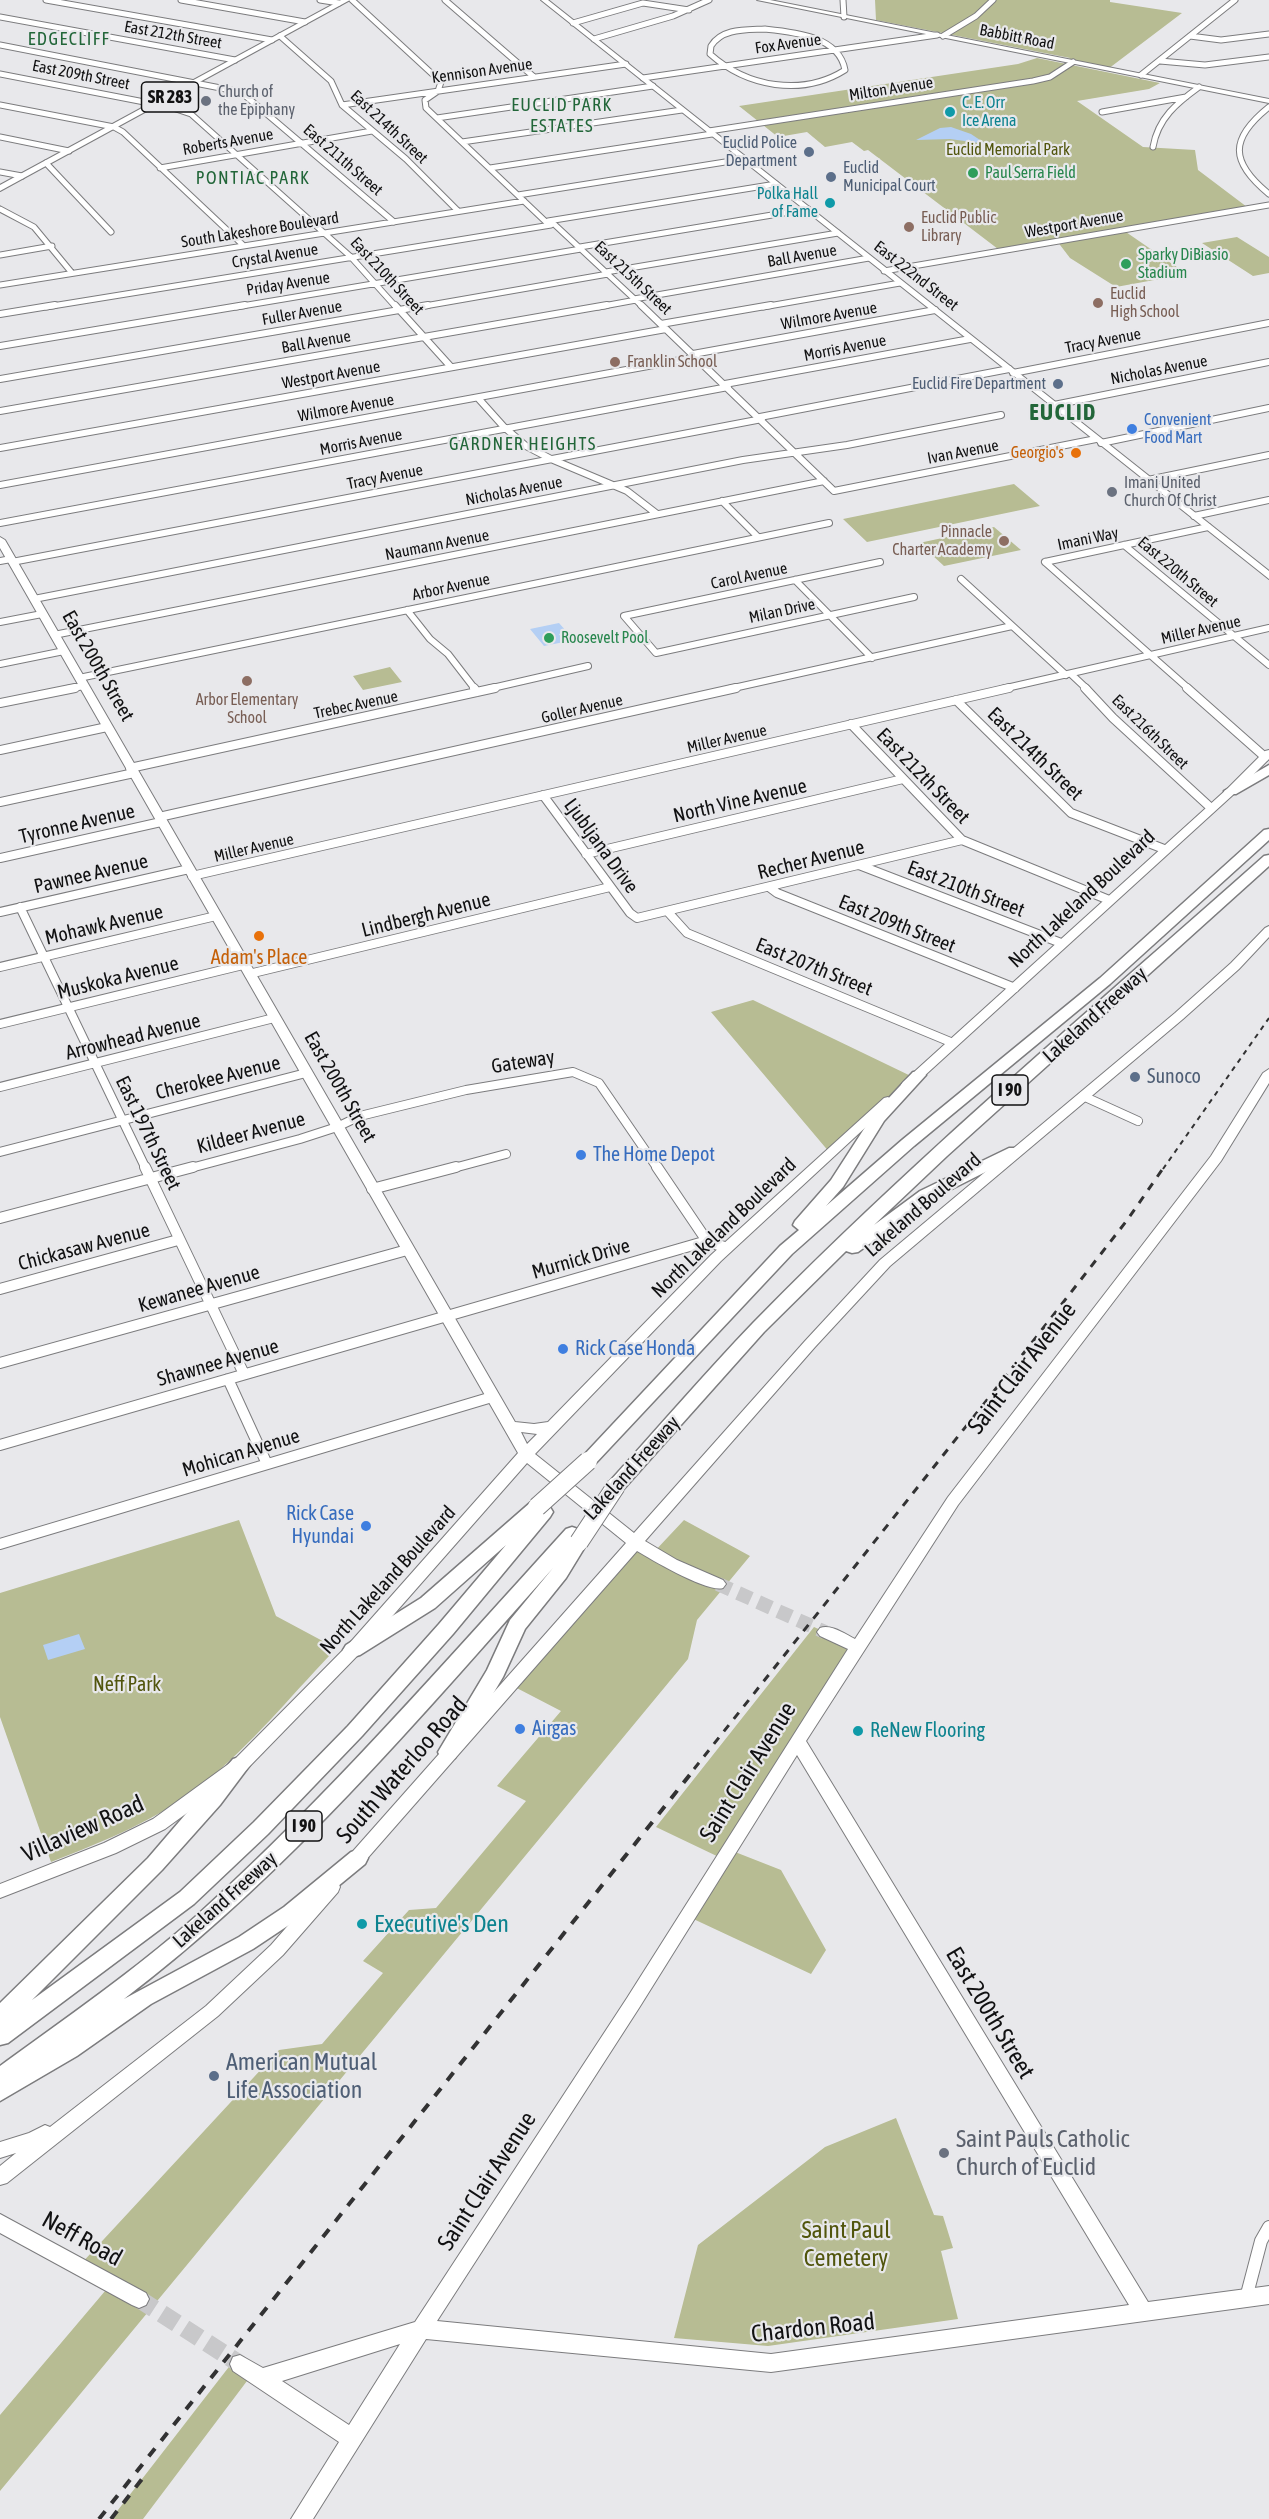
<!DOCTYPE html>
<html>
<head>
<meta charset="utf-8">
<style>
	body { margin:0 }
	canvas { display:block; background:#e8e8eb }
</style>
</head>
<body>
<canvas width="1269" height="2519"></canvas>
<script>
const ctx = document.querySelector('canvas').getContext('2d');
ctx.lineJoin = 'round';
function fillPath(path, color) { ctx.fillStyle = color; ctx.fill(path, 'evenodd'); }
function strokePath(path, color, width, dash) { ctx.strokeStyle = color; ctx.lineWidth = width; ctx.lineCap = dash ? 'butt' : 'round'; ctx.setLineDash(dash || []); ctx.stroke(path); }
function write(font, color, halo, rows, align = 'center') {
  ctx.font = font + ' "Asap Condensed",sans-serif'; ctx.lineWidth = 4.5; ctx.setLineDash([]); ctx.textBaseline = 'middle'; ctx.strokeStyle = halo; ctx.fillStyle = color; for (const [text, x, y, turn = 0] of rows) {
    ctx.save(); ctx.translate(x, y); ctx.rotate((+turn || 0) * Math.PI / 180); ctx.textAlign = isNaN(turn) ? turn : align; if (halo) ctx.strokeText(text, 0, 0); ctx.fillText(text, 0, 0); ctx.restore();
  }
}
fillPath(new Path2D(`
	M875,0H1110V2L1182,13L1108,69L1067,61L1070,58L876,20Z
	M1037,58L1160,83L1149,89L1077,101L1143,147L1195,150L1198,170L1247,207L998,249L868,150L864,151L852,142L825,147L807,132L778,137L739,106L1018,64Z
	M1123,230L1187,274L1116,287L1070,258L1057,241Z
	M1237,237L1269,257V273L1253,276L1202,243Z
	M1014,484L1040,506L867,542L843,519Z
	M994,527L1021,550L944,566L919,543Z
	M390,667L402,682L363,690L353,676Z
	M753,1000L915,1078L830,1153L711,1012Z
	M239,1520L276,1616L332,1646L330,1655C290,1697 251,1745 205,1782C160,1819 105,1841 51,1862L0,1717V1593Z
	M684,1520L750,1556L697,1620L688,1659L0,2491V2415L111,2284L79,2266L279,2050L322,2044L383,1973L363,1961L409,1910L436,1908L526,1801L497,1786L561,1711L509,1684L636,1543L653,1553Z
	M814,1627L858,1647L730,1850L781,1870L826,1950L811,1974L687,1916L723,1859L656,1827Z
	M896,2118L934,2215L943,2216L953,2248L941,2251L958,2319L768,2346L674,2338L698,2245L825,2147Z
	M235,2359L253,2373L143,2519H111Z`), '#b7bc93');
fillPath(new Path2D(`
	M951,127L971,134L986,144L950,139L916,140L940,128Z
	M559,623L567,632L559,634L564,642L544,646L530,629Z
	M79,1634L85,1649L48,1660L43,1645Z`), '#b4cff4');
strokePath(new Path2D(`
	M718,1584L825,1632`), '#c8c8ca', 14, [14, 8]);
strokePath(new Path2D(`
	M139,2299L240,2364`), '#c8c8ca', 18, [18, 9]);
const streetFar4 = new Path2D(`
	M46,0L272,40
	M181,0L305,22
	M320,0L339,3
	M352,0L441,82L438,91L425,100L426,108L546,222L554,224L643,307
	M445,0L534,77
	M843,0L844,17
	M0,17L235,60
	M573,23L643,3L689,10
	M765,29C794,32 839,36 845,70C802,97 747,87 710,54L711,46C722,28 746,30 765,29Z
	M280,36L331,81L342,105L406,159L458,211
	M943,36L976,16L993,0
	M1190,36L1221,40L1269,34
	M594,39L673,16L709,0
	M0,45L241,92L394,222
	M1160,61L1205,65L1269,57
	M0,74L170,107L191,114L351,257L396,307
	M1141,75L1235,0
	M643,78L937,35
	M0,105L114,127L123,132L243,245
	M342,105L626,64
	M1269,107C1229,139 1230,162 1269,194
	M1102,112L1186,97
	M437,118L653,86
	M709,131L1033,81L1050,77L1073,62
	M0,137L69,151
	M462,142L682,110
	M1153,147C1158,118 1177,103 1199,87
	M46,163L111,232
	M160,168L372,131
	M490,168L712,134
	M0,172L22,176
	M518,195L744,159
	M0,209L34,227L72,273
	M548,221L776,184
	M580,247L808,209
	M0,255L52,246
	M884,271L1269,205
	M606,272L838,233
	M0,285L524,201
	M634,299L869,258
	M46,307L551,225
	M236,307L581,249
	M419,307L608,274
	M598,307L636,300
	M763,307L900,283`);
const streetFar3 = new Path2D(`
	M395,305L451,367
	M641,305L834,491L1096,439
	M0,314L55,305
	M661,324L771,305
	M0,346L245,305
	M693,354L935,310
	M1013,373L1269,323
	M0,379L428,305
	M725,384L970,339
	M478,398L504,427L526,446L551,459L627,491L657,514
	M1054,405L1269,362
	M0,411L607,305
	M760,417L1009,369
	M1101,443L1269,408
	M0,448L666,329
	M1148,480L1269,455
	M0,485L697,357
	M722,501L758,537
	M1194,516L1269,500
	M0,523L728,387
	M1124,545L1269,665
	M0,561L11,559
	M12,562L762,419
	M880,562L624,616L656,653L914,597
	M1045,562L1189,689
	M1045,562L1208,527
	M961,579L1066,675
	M795,580L872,658
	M34,599L743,460L847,445L1001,415
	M407,610L430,639L448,654L475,689
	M0,622L42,614
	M54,635L824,481
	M0,664L64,651
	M1071,674L1087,689
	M79,678L829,523
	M67,689L84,686
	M488,689L588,666
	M729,689L1012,626
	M1002,689L1269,628`);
const streetFar2 = new Path2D(`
	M474,688L477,692
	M1085,688L1113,718L1211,808
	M1187,688L1265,757
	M956,700L1071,813L1164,849
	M0,703L75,688
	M851,724L962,840L1109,900
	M0,750L107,727
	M130,768L495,688
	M543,795L630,913L637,918L962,840
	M0,802L134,773
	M159,817L736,688
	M586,854L903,779
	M0,858L161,822
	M859,865L1061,943
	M192,876L1009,688
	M769,887L777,893L1015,988
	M20,907L146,1169
	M0,912L189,869
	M668,912L687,933L953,1043
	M0,967L216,916
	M249,974L610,887
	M0,1024L243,965
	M0,1087L274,1018
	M1083,1096L1138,1121
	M0,1152L306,1073
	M187,1169L300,1139L337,1127L360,1116L466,1090L573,1072L599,1083L658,1169
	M450,1169L506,1154`);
const streetFar1 = new Path2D(`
	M145,1167L244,1374
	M657,1167L707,1241
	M372,1189L456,1167
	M0,1218L193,1167
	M0,1289L178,1240
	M0,1363L407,1250
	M228,1379L267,1464
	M0,1445L707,1241L727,1248
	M0,1544L492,1397`);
const street = new Path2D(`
	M1246,2298L1261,2241L1269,2227`);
const secondary = new Path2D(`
	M541,0H548L1269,571V579Z
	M757,0H770L1269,99V103Z
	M0,537L5,540L515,1422L534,1424L548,1422L711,1255L884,1098L888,1097L894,1101L721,1261L535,1454L634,1533L805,1341L880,1260L1175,1013L1231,963L1265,928L1269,926V937L1239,969L1183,1019L890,1266L815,1347L645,1541L677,1560L723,1580L726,1584L723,1588C708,1593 652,1560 637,1551L358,1869L352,1871L346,1869L344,1864L346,1859L626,1543L527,1463L359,1654L246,1770L165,1829L116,1853L0,1898V1884L104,1843L153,1819L234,1760L347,1646L518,1453L0,548ZM521,1432L537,1434L527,1444Z
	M1269,750V759L1235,793L911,1088H903L901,1085L903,1082L1227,789L1265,751Z
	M1269,1069V1083L1221,1161L958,1505L806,1741L1148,2302L1269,2286V2304L771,2372L426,2339L313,2519H291L339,2442L233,2371L230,2364L233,2357L240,2355L263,2368L415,2322L627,1998L848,1649L820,1636L817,1632L820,1628C831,1624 845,1634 855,1639L948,1497L1211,1156L1263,1073ZM797,1755L1129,2305L771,2354L437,2321L639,2008ZM400,2344L349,2425L282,2381Z
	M332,1880L338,1882L340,1887L338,1892L283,1955L218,2016L7,2183L0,2185V2166L16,2153L0,2158V2142L29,2133L45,2125L50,2127L206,2006L271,1945L326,1882Z
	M0,2214L146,2293L149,2299L146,2305L139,2308L132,2305L0,2233Z`);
const primary = new Path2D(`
	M341,0H350L0,191V185Z`);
const highway = new Path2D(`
	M1269,765V775L1236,794H1226L1224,791Z
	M1269,829V840L1110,984L914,1146L792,1254L594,1465L588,1467L582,1465L579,1461L582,1457L780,1246L799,1230L793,1225L795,1221L831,1180L873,1115L913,1072H923L926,1075L884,1121L843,1187L826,1206L902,1140L1100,978L1264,830Z
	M1269,855V866L947,1156L874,1225L920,1191L1009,1148H1021L1023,1151L1021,1154L932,1199L858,1252L852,1253L846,1251L764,1332L622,1491L616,1492L610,1491L607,1486L610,1481C657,1429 704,1374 753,1323C914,1158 1092,1009 1264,856Z
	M537,1500L550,1507L553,1512L550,1517L453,1634L362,1736L268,1834L194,1904L8,2043L0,2045V2003L148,1858L233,1759L240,1757L247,1759L250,1765L220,1805L162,1870L32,2000L180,1892L254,1822L348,1726L439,1624L506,1545L435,1608L360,1655L353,1657L346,1655L343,1650L346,1645L421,1598L531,1502Z
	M572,1527L578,1529L580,1536L585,1537L588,1542L566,1578L525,1629L503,1677L455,1758L448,1760L441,1758L438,1752L487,1670L510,1620L553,1568C418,1720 286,1876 124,1999L239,1937L284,1907L351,1852L358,1850L365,1852L368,1858L365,1864L298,1919L253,1949L151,2004L77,2056L0,2101V2066C66,2018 134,1971 195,1917C329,1796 445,1662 566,1529Z`);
strokePath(streetFar4, '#7c7c7e', 7);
strokePath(streetFar3, '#7c7c7e', 8);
strokePath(streetFar2, '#7c7c7e', 10);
strokePath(streetFar1, '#7c7c7e', 12);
strokePath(street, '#7c7c7e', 14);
strokePath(secondary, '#7c7c7e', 2);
strokePath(primary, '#7c7c7e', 2);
strokePath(highway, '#7c7c7e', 3);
strokePath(streetFar4, '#fff', 5);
strokePath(streetFar3, '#fff', 6);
strokePath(streetFar2, '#fff', 8);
strokePath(streetFar1, '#fff', 10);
strokePath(street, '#fff', 12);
fillPath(secondary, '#fff');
fillPath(primary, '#fff');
fillPath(highway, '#fff');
strokePath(new Path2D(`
	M1163,1169L1269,1018`), '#323233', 2, [5, 5]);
strokePath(new Path2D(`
	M694,1769L1002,1381L1128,1219L1164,1167`), '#323233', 3, [8, 8]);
strokePath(new Path2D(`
	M99,2519L696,1767
	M111,2519L142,2479`), '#323233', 4, [10, 10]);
const highwayBridge = new Path2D(`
	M537,1507L588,1461
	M579,1542L616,1486`);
strokePath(highwayBridge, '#7c7c7e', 20, []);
strokePath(highwayBridge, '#fff', 18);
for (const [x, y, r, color] of [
	[206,101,6,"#6b7280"],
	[950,112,6,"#0f9aa8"],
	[809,152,6,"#5c6f8a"],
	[973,173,6,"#2e9e5b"],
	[831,177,6,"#5c6f8a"],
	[830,203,6,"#0f9aa8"],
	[909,227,6,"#8d6e63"],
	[1126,264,6,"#2e9e5b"],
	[1098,303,6,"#8d6e63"],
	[615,362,6,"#8d6e63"],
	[1058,384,6,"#5c6f8a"],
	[1132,429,6,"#3f7fe0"],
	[1076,453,6,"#e8710a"],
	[1112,492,6,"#6b7280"],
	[1004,541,6,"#8d6e63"],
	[549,638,6,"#2e9e5b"],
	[247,681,6,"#8d6e63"],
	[259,936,6,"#e8710a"],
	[1135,1077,6,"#5c6f8a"],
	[581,1155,6,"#3f7fe0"],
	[563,1349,6,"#3f7fe0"],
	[366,1526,6,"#3f7fe0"],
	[520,1729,6,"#3f7fe0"],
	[858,1731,6,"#0f9aa8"],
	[362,1924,6,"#0f9aa8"],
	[214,2076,6,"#5c6f8a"],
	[944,2153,6,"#6b7280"]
]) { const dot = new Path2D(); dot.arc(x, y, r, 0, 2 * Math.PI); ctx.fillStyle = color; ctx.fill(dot); strokePath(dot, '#e8e8eb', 2); }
write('16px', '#111112', '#e8e8eb', [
	["East 212th Street",173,35,10],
	["Babbitt Road",1017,37,11],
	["Fox Avenue",788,44,-8],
	["Kennison Avenue",482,71,-8],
	["East 209th Street",81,75,11],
	["Milton Avenue",891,89,-9],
	["East 214th Street",389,127,43],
	["Roberts Avenue",228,142,-10],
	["East 211th Street",343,160,41],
	["Westport Avenue",1074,224,-10],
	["South Lakeshore Boulevard",260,230,-9],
	["Crystal Avenue",275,256,-9],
	["Ball Avenue",802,256,-10],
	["East 210th Street",387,276,47],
	["East 222nd Street",916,276,38],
	["East 215th Street",633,278,43],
	["Priday Avenue",288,284,-9],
	["Fuller Avenue",302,313,-10],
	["Wilmore Avenue",829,316,-10],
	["Tracy Avenue",1103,341,-11],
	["Ball Avenue",316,342,-10],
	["Morris Avenue",845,348,-11],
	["Nicholas Avenue",1159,370,-11],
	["Westport Avenue",331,375,-10],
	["Wilmore Avenue",346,408,-10],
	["Morris Avenue",361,442,-11],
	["Ivan Avenue",963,452,-11],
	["Tracy Avenue",385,477,-11],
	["Nicholas Avenue",514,491,-11],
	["Imani Way",1088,539,-12],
	["Naumann Avenue",437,545,-11],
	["East 220th Street",1178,572,40],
	["Carol Avenue",749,576,-12],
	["Arbor Avenue",451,587,-12],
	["Milan Drive",782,611,-12],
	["Miller Avenue",1201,630,-13],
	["Trebec Avenue",356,705,-12],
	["Goller Avenue",582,709,-13],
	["East 216th Street",1150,732,44],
	["Miller Avenue",727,739,-13],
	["Miller Avenue",254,848,-13]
]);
write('16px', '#5b616d', '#e8e8eb', [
	["Church of",218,92],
	["the Epiphany",218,110],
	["Imani United",1124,483],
	["Church Of Christ",1124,501]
], 'left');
write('16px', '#0d838f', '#e8e8eb', [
	["C. E. Orr",962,103],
	["Ice Arena",962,121],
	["Polka Hall",818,194,"right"],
	["of Fame",818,212,"right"]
], 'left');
write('16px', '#4e5e75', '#e8e8eb', [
	["Euclid Police",797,143],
	["Department",797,161],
	["Euclid",843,168,"left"],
	["Municipal Court",843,186,"left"],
	["Euclid Fire Department",1046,384]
], 'right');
write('16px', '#51550d', '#e8e8eb', [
	["Euclid Memorial Park",1008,150]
]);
write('16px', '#27864d', '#e8e8eb', [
	["Paul Serra Field",985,173],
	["Sparky DiBiasio",1138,255],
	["Stadium",1138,273],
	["Roosevelt Pool",561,638]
], 'left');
write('16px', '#785e54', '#e8e8eb', [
	["Euclid Public",921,218],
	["Library",921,236],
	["Euclid",1110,294],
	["High School",1110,312],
	["Franklin School",627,362],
	["Pinnacle",992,532,"right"],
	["Charter Academy",992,550,"right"],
	["Arbor Elementary",247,700,"center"],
	["School",247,718,"center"]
], 'left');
write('16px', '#366cbe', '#e8e8eb', [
	["Convenient",1144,420],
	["Food Mart",1144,438]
], 'left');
write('16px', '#c56008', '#e8e8eb', [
	["Georgio's",1064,453]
], 'right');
ctx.letterSpacing = '1.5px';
write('18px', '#226639', '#e8e8eb', [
	["EDGECLIFF",69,39],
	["EUCLID PARK",562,105],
	["ESTATES",562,126],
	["PONTIAC PARK",253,178],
	["GARDNER HEIGHTS",523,444]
]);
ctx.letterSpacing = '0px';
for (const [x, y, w] of [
	[170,97,57],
	[1010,1090,36],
	[304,1826,36]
]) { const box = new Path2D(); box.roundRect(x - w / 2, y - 15, w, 30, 4.5); ctx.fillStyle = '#e8e8eb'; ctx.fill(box); strokePath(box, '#111112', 1.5); }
write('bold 18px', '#111112', null, [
	["SR 283",170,97],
	["I 90",1010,1090],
	["I 90",304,1826]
]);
write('20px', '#111112', '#e8e8eb', [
	["East 200th Street",98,666,60],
	["East 214th Street",1035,754,44],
	["East 212th Street",923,776,46],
	["North Vine Avenue",740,801,-13],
	["Tyronne Avenue",77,824,-13],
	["Ljubljana Drive",601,846,54],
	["Recher Avenue",811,860,-14],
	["Pawnee Avenue",91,874,-13],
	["East 210th Street",966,889,21],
	["North Lakeland Boulevard",1082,899,-43],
	["Lindbergh Avenue",426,915,-14],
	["East 209th Street",897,924,22],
	["Mohawk Avenue",104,925,-13],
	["East 207th Street",814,967,22],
	["Muskoka Avenue",118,978,-14],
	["Lakeland Freeway",1095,1015,-42],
	["Arrowhead Avenue",133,1037,-14],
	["Gateway",523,1062,-9],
	["Cherokee Avenue",218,1078,-14],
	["East 200th Street",340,1087,60],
	["East 197th Street",148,1133,64],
	["Kildeer Avenue",251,1133,-15],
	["Lakeland Boulevard",923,1205,-41],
	["North Lakeland Boulevard",724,1228,-44],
	["Chickasaw Avenue",84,1247,-15],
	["Murnick Drive",581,1259,-16],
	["Kewanee Avenue",199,1289,-16],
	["Shawnee Avenue",218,1363,-16],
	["Mohican Avenue",241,1453,-17],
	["Lakeland Freeway",632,1468,-48],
	["North Lakeland Boulevard",388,1580,-48],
	["Lakeland Freeway",225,1900,-42]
]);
write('20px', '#c56008', '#e8e8eb', [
	["Adam's Place",259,958]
]);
write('20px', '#4e5e75', '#e8e8eb', [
	["Sunoco",1147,1077]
], 'left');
write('20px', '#366cbe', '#e8e8eb', [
	["The Home Depot",593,1155],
	["Rick Case Honda",575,1349],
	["Rick Case",354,1514,"right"],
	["Hyundai",354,1537,"right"],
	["Airgas",532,1729]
], 'left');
write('20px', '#51550d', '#e8e8eb', [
	["Neff Park",127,1685]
]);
write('20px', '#0d838f', '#e8e8eb', [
	["ReNew Flooring",870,1731]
], 'left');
ctx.letterSpacing = '1.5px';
write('bold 22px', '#226639', '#e8e8eb', [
	["EUCLID",1063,413]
]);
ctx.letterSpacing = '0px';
write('24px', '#111112', '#e8e8eb', [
	["Saint Clair Avenue",1022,1368,-52],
	["South Waterloo Road",402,1770,-49],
	["Saint Clair Avenue",748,1772,-58],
	["Villaview Road",83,1829,-24],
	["East 200th Street",990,2013,59],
	["Saint Clair Avenue",487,2181,-57],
	["Neff Road",82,2239,29],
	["Chardon Road",813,2328,-6]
]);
write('24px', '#0d838f', '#e8e8eb', [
	["Executive's Den",374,1924]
], 'left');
write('24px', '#4e5e75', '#e8e8eb', [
	["American Mutual",226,2062],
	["Life Association",226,2090]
], 'left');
write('24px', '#5b616d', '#e8e8eb', [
	["Saint Pauls Catholic",956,2139],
	["Church of Euclid",956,2167]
], 'left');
write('24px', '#51550d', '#e8e8eb', [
	["Saint Paul",846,2230],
	["Cemetery",846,2258]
]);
</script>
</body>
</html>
